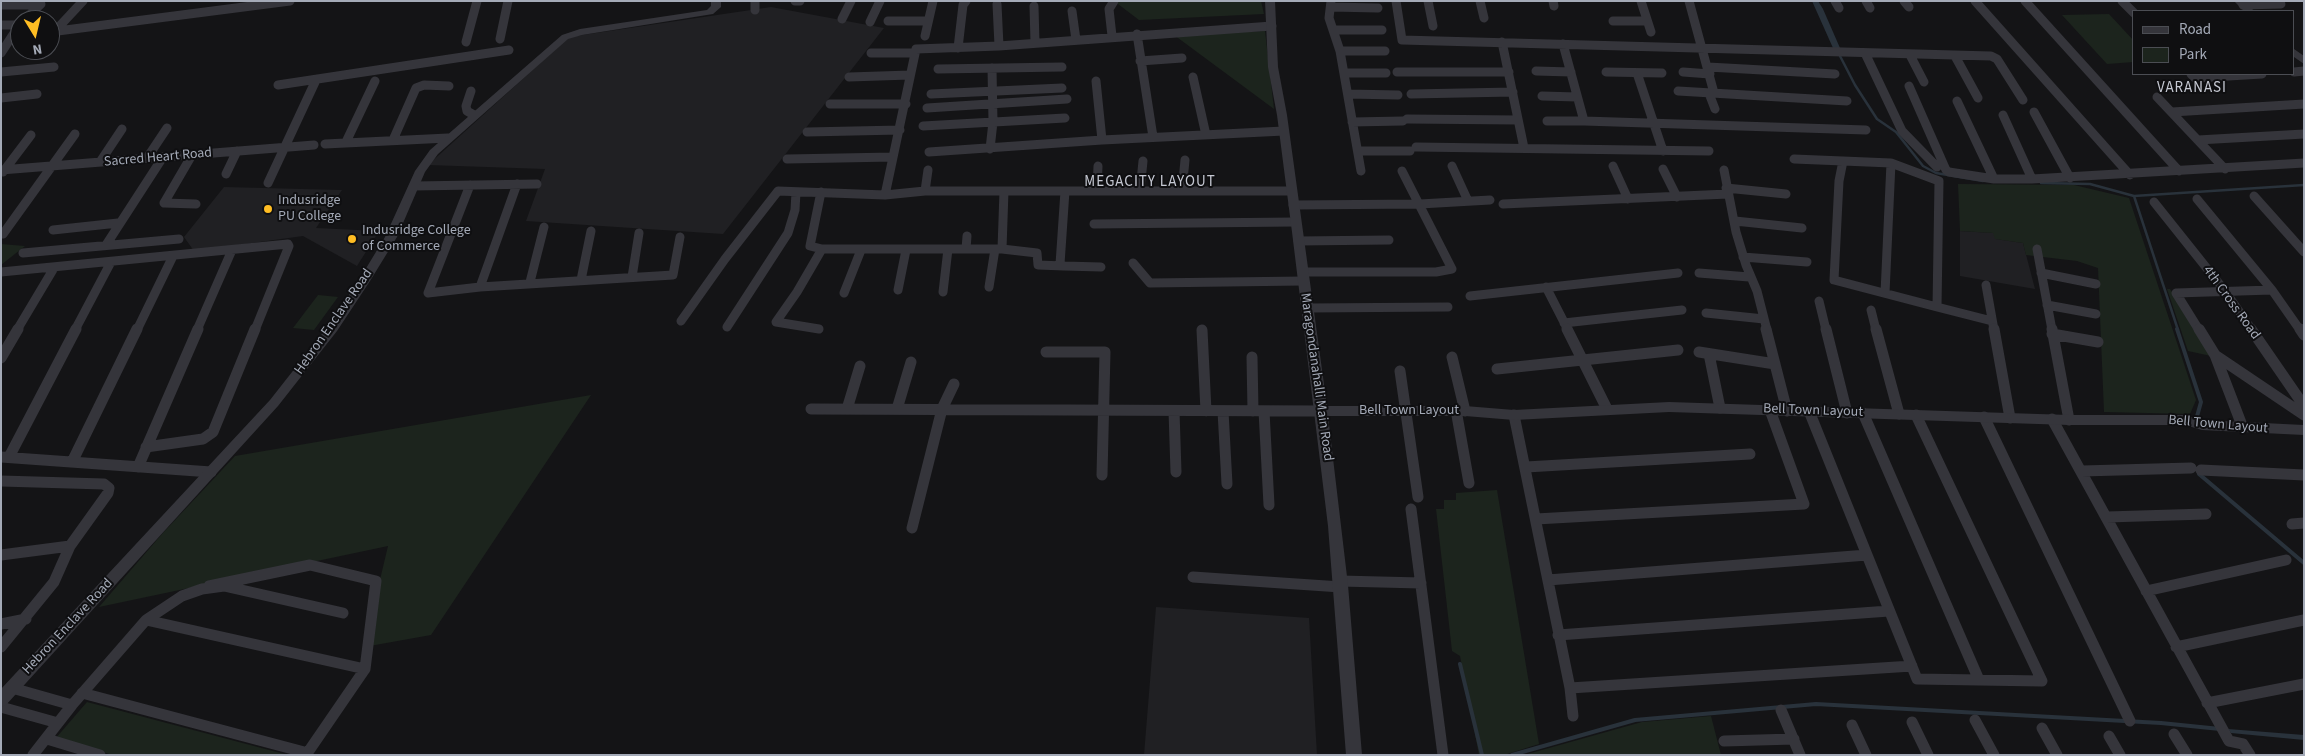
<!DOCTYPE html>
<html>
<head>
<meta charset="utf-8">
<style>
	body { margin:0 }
	#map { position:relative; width:2305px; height:756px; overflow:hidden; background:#141416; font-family:"Source Sans 3",sans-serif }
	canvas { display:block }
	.frame { position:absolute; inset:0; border:2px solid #a4aab7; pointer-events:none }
	.legend { position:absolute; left:2132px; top:10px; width:162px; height:65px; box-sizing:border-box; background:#0f0f11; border:1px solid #4b4d53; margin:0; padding:6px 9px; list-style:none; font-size:15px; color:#a4aab7 }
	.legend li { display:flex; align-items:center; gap:10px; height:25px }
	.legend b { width:25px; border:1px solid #4b4d53 }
	.north { position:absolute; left:10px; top:10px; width:50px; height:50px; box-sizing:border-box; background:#0f0f11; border:1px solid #4b4d53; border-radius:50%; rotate:171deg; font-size:14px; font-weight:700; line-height:20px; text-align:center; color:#a4aab7 }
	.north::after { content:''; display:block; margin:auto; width:18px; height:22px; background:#ffbd23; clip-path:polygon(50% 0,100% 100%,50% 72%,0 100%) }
</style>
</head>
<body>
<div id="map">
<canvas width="2305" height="756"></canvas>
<div class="frame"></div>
<ul class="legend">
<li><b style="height:6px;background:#35353b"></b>Road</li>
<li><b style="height:14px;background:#1c241d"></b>Park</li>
</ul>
<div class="north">N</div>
</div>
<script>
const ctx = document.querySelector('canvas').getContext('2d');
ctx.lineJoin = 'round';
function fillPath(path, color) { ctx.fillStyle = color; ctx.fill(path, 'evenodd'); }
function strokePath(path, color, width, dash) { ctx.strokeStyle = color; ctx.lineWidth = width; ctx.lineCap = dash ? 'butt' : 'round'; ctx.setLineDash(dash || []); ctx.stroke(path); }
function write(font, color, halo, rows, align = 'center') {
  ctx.font = font + ' "Source Sans 3",sans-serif'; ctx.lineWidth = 4; ctx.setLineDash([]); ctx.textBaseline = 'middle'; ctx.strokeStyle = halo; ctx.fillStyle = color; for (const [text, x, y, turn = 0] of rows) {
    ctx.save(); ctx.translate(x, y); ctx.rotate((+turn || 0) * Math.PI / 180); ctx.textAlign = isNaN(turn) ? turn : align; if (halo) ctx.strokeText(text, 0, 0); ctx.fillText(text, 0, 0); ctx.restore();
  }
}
fillPath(new Path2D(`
	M771,7L884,28L723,234L526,221L545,169L428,165L569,37Z
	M224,187L342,190L316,228L379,231L357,266L303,236L194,251L184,237Z
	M1960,231L1994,233L1996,239L2023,243L2035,289L1960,276Z
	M1156,607L1309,618L1317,755H1144Z`), '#202023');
fillPath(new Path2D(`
	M1114,1H1261L1264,14L1139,20Z
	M2109,14L2134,41V62L2107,64L2062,15Z
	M1265,31L1274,109L1174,35Z
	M1958,184L2074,185L2129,198L2196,400L2190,414L2104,412L2098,268L2077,261L2026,255L2023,243L1995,239L1993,233L1960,231Z
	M1,244L25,246L1,265Z
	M2167,289H2170L2211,356L2188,351Z
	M318,295L338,297L314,330L293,328Z
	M591,395L431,635L364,647L388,546L99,607L162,534L235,456Z
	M1497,490L1539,744L1504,755H1479L1460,656L1452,651L1436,509H1444V500H1456V493Z
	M87,702L288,755H113L55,739Z
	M1711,716L1721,755H1524L1642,722Z`), '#1c241d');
fillPath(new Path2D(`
	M1812,1H1818L1823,9L1840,48H1833Z
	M2228,729L2304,735V740L2231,733Z`), '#29323b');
strokePath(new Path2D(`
	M1840,56L1855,85L1877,119L1896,132L1923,166L1936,173L1983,181
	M2041,183L2090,184L2134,196L2178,330
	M2134,196L2304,185`), '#29323b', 2.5);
strokePath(new Path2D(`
	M2177,329L2201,402L2196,420
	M2199,474L2304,563
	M1460,664L1482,755
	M1512,755L1635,720L1816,704L2161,723L2220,729`), '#29323b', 4);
strokePath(new Path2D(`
	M755,1V10
	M795,1H800
	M1331,1L1329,18L1340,51L1361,171
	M1396,1L1402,40L1991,56L1997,59L2023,100
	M1428,1L1433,26
	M1480,1L1484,18
	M1553,1L1554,6
	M1641,1L1651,32
	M1689,1L1714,93L1710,96L1715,109
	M1835,1L1839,8
	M1866,1L1870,8
	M1904,1L1909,7
	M1975,1L2130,175
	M2025,1L2179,171
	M2122,1L2134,13
	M997,4L999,46
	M1,5H40
	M2243,5L2281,4
	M1034,6L1035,43
	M1331,7L1378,8
	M1072,11L1076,40
	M842,19L851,1
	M24,20L41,4
	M888,21H928
	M1613,21H1647
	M870,22L880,1
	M1,25H19
	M1335,30H1382
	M55,31L83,1
	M50,32L290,1
	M1137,34L1153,137
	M925,36L933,1
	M1112,36L1109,9L1114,1
	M500,39L508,1
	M466,42L477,1
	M1502,42L1524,148
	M1563,44L1584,121L1866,130
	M958,48L963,5L966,1
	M1340,51H1385
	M1,53L20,24
	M871,53H915
	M1865,53L1902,131L1937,167
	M1910,55L1924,82
	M1955,56L1978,98
	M1140,61L1182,58
	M1708,67L1835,74
	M938,69L1062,67
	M1536,71L1571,72
	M1,72L54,67
	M1397,72H1509
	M1606,72L1662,73
	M1683,72L1710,74
	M2294,72L2304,71
	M1344,73H1386
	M1637,73L1663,151
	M2191,74L2195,78L2262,74
	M849,77L910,75
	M1193,77L1206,135
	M1096,81L1102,140
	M278,85L509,50
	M1909,86L1946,170L1949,172L1994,179H2032L2304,163
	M471,91L466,106L467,111L474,115
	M1678,91L1847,101
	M931,94L1062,88
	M1348,94L1398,95
	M1411,94L1513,92
	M1542,96L1577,97
	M2157,97L2225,169
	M1,98L37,94
	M1957,101L1994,179
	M830,104H906
	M927,108L1067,99
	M2034,112L2070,178
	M2172,112L2304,104
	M2003,115L2032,179
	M1407,119L1518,120
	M1547,121H1584
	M1352,122L1403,121
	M923,126L1065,118
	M807,132L900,130
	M393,140L416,88L424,85L449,86
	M2198,140L2304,134
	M346,142L375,81
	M325,144L448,138
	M1416,147L1709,151
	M990,149L993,122L992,68
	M1358,151H1410
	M929,152L1102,140L1284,131
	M192,155L164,203L196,204
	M147,158L167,128
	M787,159L893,157
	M1794,159L1843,161
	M1843,161L1891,163L1939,181L1937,307L1834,280L1839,181Z
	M100,162L122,129
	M1452,166L1468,201
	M1613,166L1628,199
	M1663,169L1677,197
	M1,170L314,145
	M1724,170L1736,232L1746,265L1757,291L1767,330
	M3,172L31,135
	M226,174L237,151
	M268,183L316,80
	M517,184L480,287L673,275L680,237
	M470,185L428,293L480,287
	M414,186L537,184
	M1726,188L1786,194
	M925,191L928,170
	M1065,191L1060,264L1064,266L1101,267
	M1097,191L1098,166
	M1140,191L1143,161
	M1182,191L1185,160
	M821,192L810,246L822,249H1002L1037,253L1038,265L1064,266
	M885,195L916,49L999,46L1272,26
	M2254,196L2304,252
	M2197,199L2272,290L2300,330
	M2154,202L2225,291L2252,330
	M1503,204L1728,194
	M1293,205L1420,204L1490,200
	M1735,221L1802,228
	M1094,224L1295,222
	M53,230L118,223
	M3,234L75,134
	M1298,241L1389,240
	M106,245L163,157
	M966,249L967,236
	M1002,249L1004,191
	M2037,249L2052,330
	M23,253L179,239
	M1743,257L1807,262
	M1133,263L1150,283L1303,281
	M1,272L288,244L289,246L255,330
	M1302,272H1436L1452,269L1402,171
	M1699,273L1749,277
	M2041,273L2096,284
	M632,277L639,233
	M581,280L591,231
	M530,282L544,227
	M1986,285L1994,330
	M989,287L995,249
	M1546,287L1568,330
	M898,290L906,250
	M943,292L948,249
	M844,293L861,250
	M1885,293L1891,163
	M1470,296L1678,273
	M1819,301L1826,330
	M2047,305L2096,314
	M1937,307L1992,321
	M1308,308L1448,307
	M1871,310L1876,330
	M1706,313L1764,319
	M681,321L725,259L778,191L885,195L925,191H1291
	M1564,323L1682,310
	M727,327L788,233L795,210L796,192
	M819,329L776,322L797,292L822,249
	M17,330L54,268
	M75,330L111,262
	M137,330L173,256
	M197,330L232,250
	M2199,330L2176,293L2272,290`), '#35353b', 9);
strokePath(new Path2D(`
	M1567,329L1607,409
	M1766,329L1787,411
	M1826,329L1847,413
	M1876,329L1899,414
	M1994,329L2010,418
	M2052,329L2069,420
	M2199,329L2215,355L2304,415
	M2251,329L2304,406
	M2300,329L2304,335
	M1202,330L1206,411
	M2052,334L2098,342
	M1046,352H1105L1102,475
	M1699,352L1775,364
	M1709,354L1720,408
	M2215,355L2243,428
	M1252,357L1253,411
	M1452,357L1465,411
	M1,358L18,329
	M1497,369L1678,350
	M1400,371L1418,497
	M811,409L1323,411
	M847,409L860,366
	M897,409L911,362
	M1456,410L1469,483
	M1174,411L1176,472
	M1223,411L1227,484
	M1264,411L1269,505
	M1809,411L1917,679L2042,681L1916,415
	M1863,413L1979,680
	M1514,415L1570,688L1912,666
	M1984,417L2130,721
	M2052,419L2229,741L2243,744L2250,755
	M146,447L203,439L213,432L255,329
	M1,457L211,472
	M9,457L76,329
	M72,462L137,329
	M138,467L198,329
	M1526,467L1750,454
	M2201,470L2304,475
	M2082,471L2191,468
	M1,481L104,484L109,488L108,493L70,546L54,582L1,647
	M1411,509L1443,755
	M2107,517L2206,514
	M1536,519L1804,504L1770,410
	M2292,524L2304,523
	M912,528L942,409L954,384
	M1,555L70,546
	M1193,577L1341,587
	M1548,580L1867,555
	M1340,581L1421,583
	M209,586L310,565L376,581L365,669L306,755
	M2146,591L2286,560
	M146,620L182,596L202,589L224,586L343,613
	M1,624L26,619
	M1558,635L1889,611
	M2176,647L2304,620
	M12,688L72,705
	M1570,688L1573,716
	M82,693L308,753
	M2207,703L2304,684
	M1,707L58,723
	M1781,710L1800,755
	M1975,720L1994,755
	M1912,722L1928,755
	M1852,725L1866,755
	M2042,728L2057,755
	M2174,734L2187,755
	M2109,736L2120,755
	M47,739L100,755
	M1724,741L1794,739
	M33,755L72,705L146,620L365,669`), '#35353b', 11);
fillPath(new Path2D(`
	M711,1H721V7L713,14L582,35L568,39L438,154L425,172L397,237L370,281L337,331L278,406L6,705L1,707V689L270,400L329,325L362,275L385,237L415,171L430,150L562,35L580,29L707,10L711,6Z
	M1265,1H1275L1278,67L1287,115L1327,406H1465L1514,410L1669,402L2069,415H2185L2202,420L2304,425V435L2202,430L2185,425H2069L1669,412L1514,420L1465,416H1328L1348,585L1362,755H1346L1328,526L1292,232L1277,115L1268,67Z
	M2234,1H2245L2254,11H2244Z
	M2294,49L2304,56V64L2294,57Z`), '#35353b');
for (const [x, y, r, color] of [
	[268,209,5,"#ffbd23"],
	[352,239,5,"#ffbd23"]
]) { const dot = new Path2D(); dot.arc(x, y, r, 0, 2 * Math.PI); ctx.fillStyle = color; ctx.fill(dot); strokePath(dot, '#0f0f11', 2); }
write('14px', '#a4aab7', '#0f0f11', [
	["Sacred Heart Road",158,158,-5],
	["4th Cross Road",2231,303,54],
	["Hebron Enclave Road",334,322,-55],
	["Maragondanahalli Main Road",1316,377,82],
	["Bell Town Layout",1409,411],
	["Bell Town Layout",1813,411,2],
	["Bell Town Layout",2218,425,5],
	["Hebron Enclave Road",68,627,-47]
]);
write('14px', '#a4aab7', '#0f0f11', [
	["Indusridge",278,201],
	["PU College",278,217],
	["Indusridge College",362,231],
	["of Commerce",362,247]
], 'left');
ctx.letterSpacing = '1px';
write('15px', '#c6c9d3', '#0f0f11', [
	["VARANASI",2192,89],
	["MEGACITY LAYOUT",1150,183]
]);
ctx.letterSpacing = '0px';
</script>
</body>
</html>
